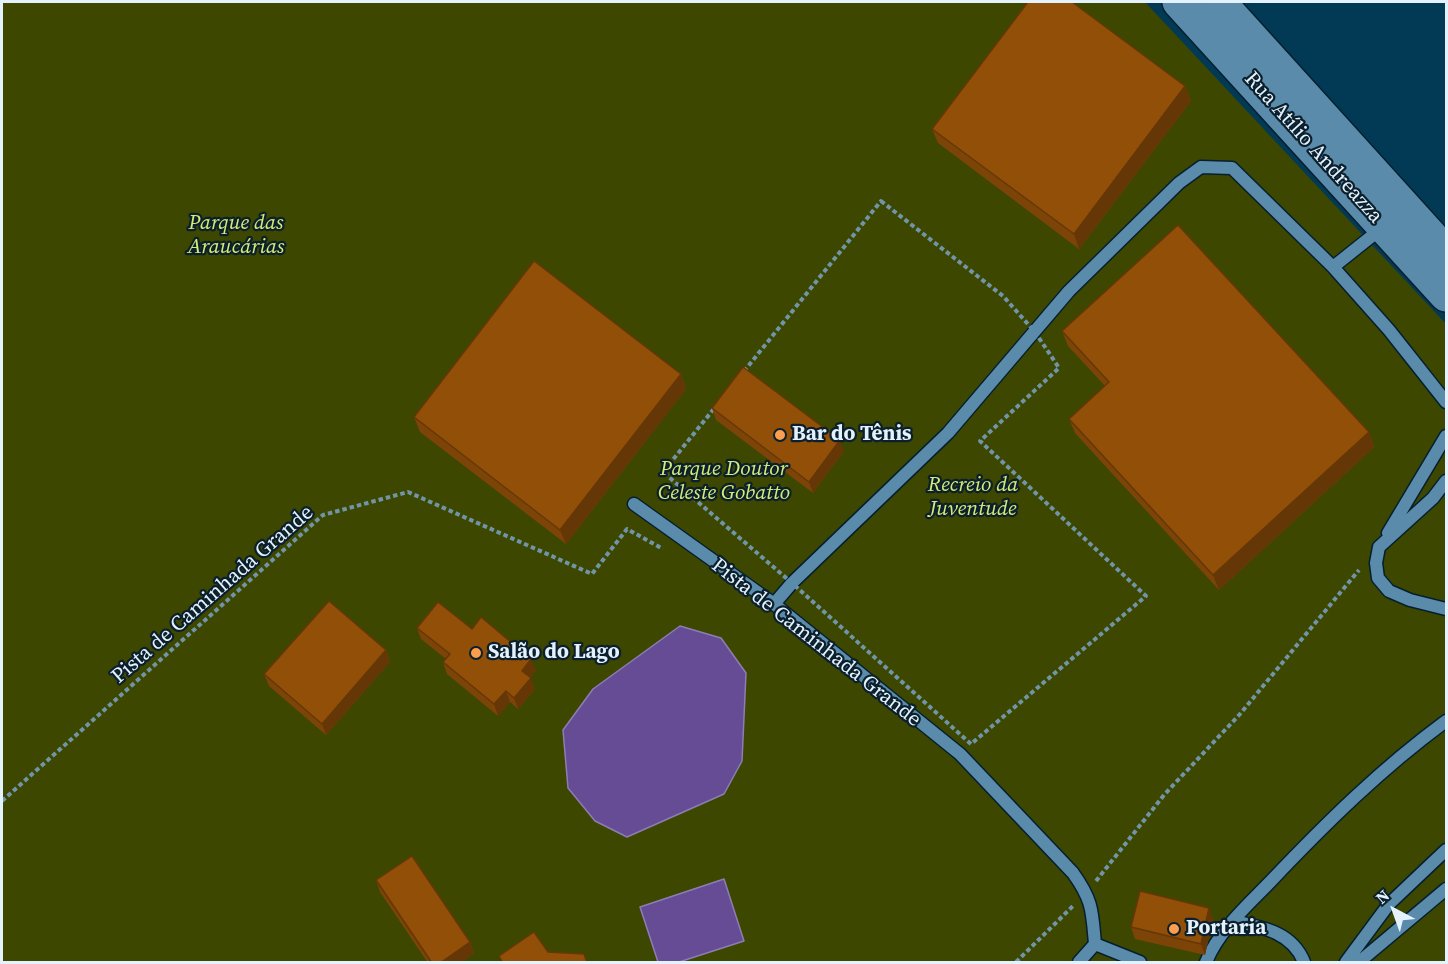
<!DOCTYPE html>
<html>
<head>
<meta charset="utf-8">
<style>
	body { margin:0 }
	#map { position:relative; width:1448px; height:964px; overflow:hidden; background:#023a56; font-family:"Source Serif 4",serif }
	canvas { display:block }
	.frame { position:absolute; inset:0; border:3px solid #e3f2fd; pointer-events:none }
	.north { position:absolute; left:1364px; top:880px; width:60px; height:60px; -webkit-text-stroke:4px #0b1f2c; paint-order:stroke; rotate:319deg; font-size:16px; font-weight:700; line-height:24px; text-align:center; color:#e3f2fd }
	.north::after { content:''; display:block; margin:auto; width:21px; height:27px; background:#e3f2fd; clip-path:polygon(50% 0,100% 100%,50% 72%,0 100%) }
</style>
</head>
<body>
<div id="map">
<canvas width="1448" height="964"></canvas>
<div class="frame"></div>
<div class="north">N</div>
</div>
<script>
const ctx = document.querySelector('canvas').getContext('2d');
ctx.lineJoin = 'round';
function fillPath(path, color) { ctx.fillStyle = color; ctx.fill(path, 'evenodd'); }
function strokePath(path, color, width, dash) { ctx.strokeStyle = color; ctx.lineWidth = width; ctx.lineCap = dash ? 'butt' : 'round'; ctx.setLineDash(dash || []); ctx.stroke(path); }
function write(font, color, halo, rows, align = 'center') {
  ctx.font = font + ' "Source Serif 4",serif'; ctx.lineWidth = 4.5; ctx.setLineDash([]); ctx.textBaseline = 'middle'; ctx.strokeStyle = halo; ctx.fillStyle = color; for (const [text, x, y, turn = 0] of rows) {
    ctx.save(); ctx.translate(x, y); ctx.rotate((+turn || 0) * Math.PI / 180); ctx.textAlign = isNaN(turn) ? turn : align; if (halo) ctx.strokeText(text, 0, 0); ctx.fillText(text, 0, 0); ctx.restore();
  }
}
fillPath(new Path2D(`
	M2,2H1145L1446,324V962H2Z`), '#3d4700');
const water = new Path2D(`
	M680,626L721,638L746,673L742,761L724,794L627,837L595,821L568,788L563,730L593,689Z
	M724,879L744,941L679,962H658L640,907Z`);
fillPath(water, '#654c94');
strokePath(water, '#8b7eb4', 1.5);
const lane = new Path2D(`
	M1333,267L1382,228
	M1446,481L1433,498L1379,547L1376,563L1378,578L1389,591L1410,600L1446,609
	M634,504L774,604L960,754L1073,873C1093,901 1092,911 1095,944L1079,962
	M1388,533L1446,436
	M774,604L792,583L948,433L1069,291L1179,183L1201,167L1232,168L1333,267L1389,330L1446,402
	M1233,921C1262,927 1292,932 1304,962
	M1095,944L1140,962
	M1206,962C1220,929 1247,906 1271,881C1326,823 1382,768 1446,721
	M1346,962L1389,904L1446,850
	M1359,962L1446,889`);
const secondary = new Path2D(`
	M1179,2L1446,295
	M1219,2L1446,253`);
strokePath(lane, '#051f2f', 15);
strokePath(secondary, '#051f2f', 36);
strokePath(new Path2D(`
	M881,201L1003,296L1035,332L1059,368L980,441L1146,596L971,744L792,583L663,472Z
	M2,801L323,515L408,492L592,574L627,529L663,549
	M1096,881L1164,795L1240,714L1359,570
	M1016,962L1073,906`), '#7195a8', 4, [4.5, 3]);
strokePath(lane, '#5a8bab', 12);
strokePath(secondary, '#5a8bab', 33);
fillPath(new Path2D(`
	M1185,86L1191,101L1079,249L938,143L932,129Z
	M1062,331L1369,432L1374,447L1219,590L1075,433L1069,419L1105,386L1068,346Z
	M681,374L686,389L566,544L420,432L414,417Z
	M712,408L844,451L813,493L716,420Z
	M417,628L472,629L536,670L530,677L535,689L518,709L510,702L498,716L447,674L443,662L446,659L421,639Z
	M386,650L390,662L326,735L269,686L264,674Z
	M376,880L470,942L474,953L461,963H428L380,892Z
	M1213,919L1205,955L1135,939L1131,927Z`), '#7d4407');
fillPath(new Path2D(`
	M1185,86L1191,101L1079,249L1074,234Z
	M681,374L686,389L566,544L560,530Z
	M1369,432L1374,447L1219,590L1213,575Z
	M840,440L844,451L813,493L809,482Z
	M386,650L390,662L326,735L322,724Z
	M531,659L536,670L526,682L522,671Z
	M531,678L535,689L518,709L514,698Z
	M506,691L510,702L498,716L494,704Z
	M1209,908L1213,919L1205,955L1201,944Z
	M470,942L474,953L461,963H440Z`), '#663706');
const building = new Path2D(`
	M1028,2H1072L1185,86L1074,234L932,129Z
	M1178,225L1369,432L1213,575L1069,419L1109,382L1062,331Z
	M534,261L681,374L560,530L414,417Z
	M743,367L840,440L809,482L712,408Z
	M329,601L386,650L322,724L264,674Z
	M438,602L472,629L481,617L531,659L522,671L531,678L514,698L506,691L494,704L443,662L450,654L417,628Z
	M412,856L470,942L440,963H432L376,880Z
	M1140,891L1209,908L1201,944L1131,927Z
	M534,932L548,952L584,954L587,963H503L499,956Z`);
fillPath(building, '#914f08');
strokePath(building, '#663706', 1.5);
for (const [x, y, r, color] of [
	[780,435,6,"#fb9e50"],
	[476,653,6,"#fb9e50"],
	[1174,929,6,"#fb9e50"]
]) { const dot = new Path2D(); dot.arc(x, y, r, 0, 2 * Math.PI); ctx.fillStyle = color; ctx.fill(dot); strokePath(dot, '#0b1f2c', 2); }
write('21px', '#e3f2fd', '#0b1f2c', [
	["Rua Atílio Andreazza",1313,148,48],
	["Pista de Caminhada Grande",213,595,-41],
	["Pista de Caminhada Grande",816,643,38]
]);
write('italic 21px', '#d5ec77', '#0b1f2c', [
	["Parque das",236,224],
	["Araucárias",236,248],
	["Parque Doutor",724,470],
	["Celeste Gobatto",724,494],
	["Recreio da",973,486],
	["Juventude",973,510]
]);
write('bold 21px', '#e3f2fd', '#0b1f2c', [
	["Bar do Tênis",792,435],
	["Salão do Lago",488,653],
	["Portaria",1186,929]
], 'left');
</script>
</body>
</html>
